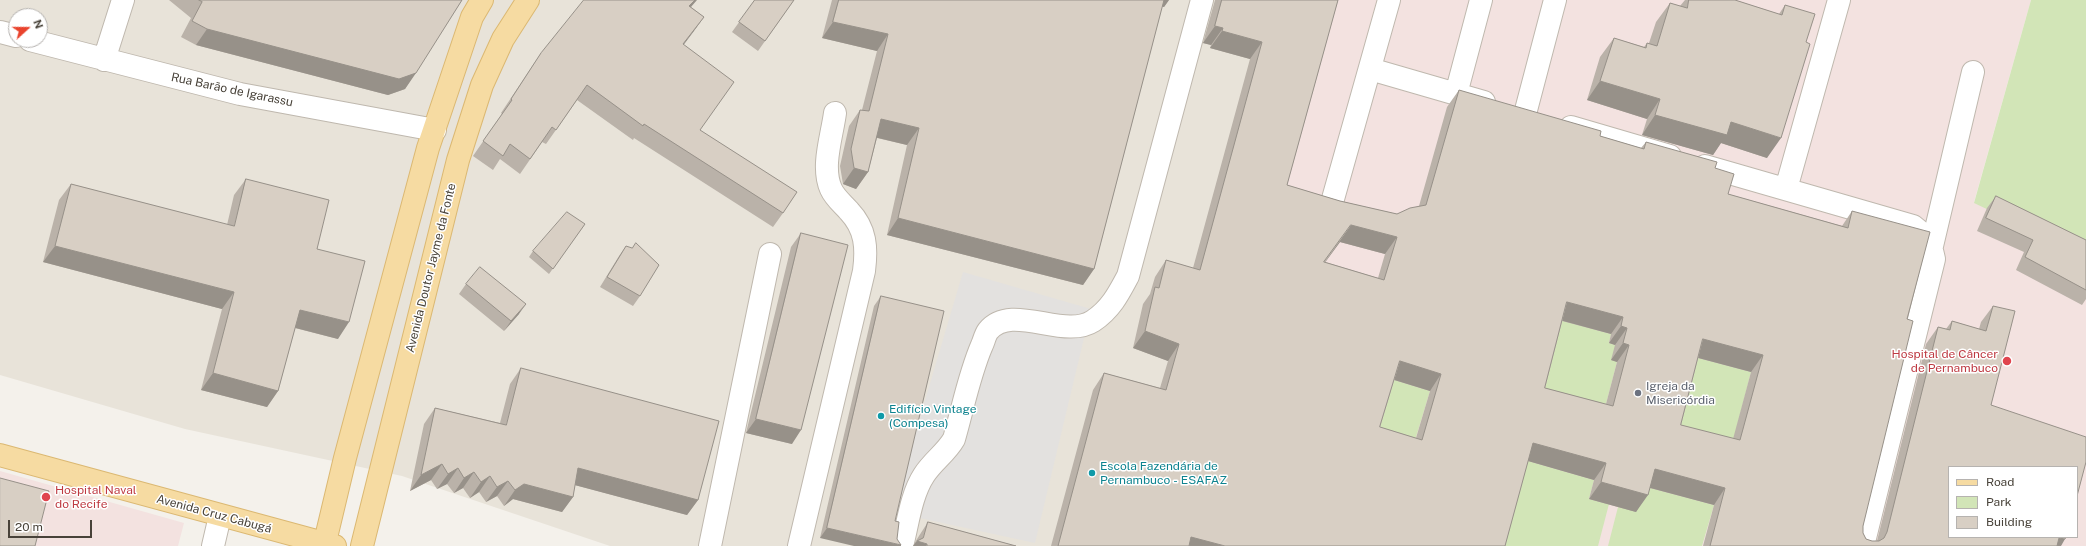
<!DOCTYPE html>
<html>
<head>
<meta charset="utf-8">
<style>
	body { margin:0 }
	#map { position:relative; width:2086px; height:546px; overflow:hidden; background:#f4f1eb; font-family:"Public Sans",sans-serif }
	canvas { display:block }
	.legend { position:absolute; left:1948px; top:466px; width:130px; height:72px; box-sizing:border-box; background:#fff; border:1px solid #b6b3b0; margin:0; padding:5px 7px; list-style:none; font-size:12px; color:#484239 }
	.legend li { display:flex; align-items:center; gap:8px; height:20px }
	.legend b { width:20px; border:1px solid #b6b3b0 }
	.north { position:absolute; left:8px; top:8px; width:40px; height:40px; box-sizing:border-box; background:#fff; border:1px solid #b6b3b0; border-radius:50%; rotate:69deg; font-size:11px; font-weight:700; line-height:16px; text-align:center; color:#484239 }
	.north::after { content:''; display:block; margin:auto; width:14px; height:18px; background:#e9432d; clip-path:polygon(50% 0,100% 100%,50% 72%,0 100%) }
	.scale { position:absolute; left:8px; top:520px; width:84px; height:18px; box-sizing:border-box; border:2px solid #484239; border-top:0; padding-left:5px; font-size:12px; line-height:14px; white-space:nowrap; color:#484239; -webkit-text-stroke:3px #fff; paint-order:stroke }
</style>
</head>
<body>
<div id="map">
<canvas width="2086" height="546"></canvas>
<ul class="legend">
<li><b style="height:5px;background:#f6dba2"></b>Road</li>
<li><b style="height:11px;background:#d2e5b7"></b>Park</li>
<li><b style="height:11px;background:#d8cfc4"></b>Building</li>
</ul>
<div class="north">N</div>
<div class="scale">20 m</div>
</div>
<script>
const ctx = document.querySelector('canvas').getContext('2d');
ctx.lineJoin = 'round';
function fillPath(path, color) { ctx.fillStyle = color; ctx.fill(path, 'evenodd'); }
function strokePath(path, color, width, dash) { ctx.strokeStyle = color; ctx.lineWidth = width; ctx.lineCap = dash ? 'butt' : 'round'; ctx.setLineDash(dash || []); ctx.stroke(path); }
function write(font, color, halo, rows, align = 'center') {
  ctx.font = font + ' "Public Sans",sans-serif'; ctx.lineWidth = 3; ctx.setLineDash([]); ctx.textBaseline = 'middle'; ctx.strokeStyle = halo; ctx.fillStyle = color; for (const [text, x, y, turn = 0] of rows) {
    ctx.save(); ctx.translate(x, y); ctx.rotate((+turn || 0) * Math.PI / 180); ctx.textAlign = isNaN(turn) ? turn : align; if (halo) ctx.strokeText(text, 0, 0); ctx.fillText(text, 0, 0); ctx.restore();
  }
}
fillPath(new Path2D(`
	M0,0H1323L1137,546H610L402,476L185,429L0,375ZM16,16H40V40H16Z`), '#e8e3d9');
fillPath(new Path2D(`
	M1336,0H2031L1974,202L2086,256V546H1183ZM1949,467H2077V537H1949Z
	M0,471L184,523L178,546H0Z`), '#f3e2e0');
fillPath(new Path2D(`
	M2031,0H2086V256L1974,203Z
	M1556,319L1611,334L1609,343L1615,345L1617,362L1601,423L1533,405Z
	M1691,356L1751,372L1729,457L1669,442Z
	M1388,378L1430,391L1410,457L1360,428Z
	M1521,459L1594,480L1589,499L1609,504L1598,546H1498Z
	M1643,486L1714,505L1702,546H1608L1618,507L1636,511Z`), '#d2e5b7');
fillPath(new Path2D(`
	M963,272L1091,309L1035,543L892,512Z`), '#e3e1df');
const minor = new Path2D(`
	M0,32L16,36
	M30,40L240,94L435,130
	M104,60L123,0
	M1370,69L1484,102
	M1456,94L1481,0
	M1525,114L1555,0
	M1571,127L1670,156
	M1705,166L1913,226C1926,236 1931,243 1934,259L1863,546
	M1786,189L1839,0
	M1331,206L1389,0
	M1932,246L1973,72
	M213,546L220,516
	M710,546L770,254
	M799,546L864,271C867,248 866,229 849,211C843,204 835,198 831,189C821,167 832,136 835,113
	M902,546C908,523 911,495 924,475C933,461 946,453 954,439C963,408 969,375 982,345C984,341 985,335 988,331C1011,302 1064,340 1093,321C1111,309 1119,293 1128,276L1202,0`);
const major = new Path2D(`
	M0,455L335,546
	M324,546L345,458L428,148L472,17L482,0
	M362,546L458,160L482,85L503,39L528,0`);
strokePath(minor, '#bfb8ae', 24);
strokePath(major, '#dbb872', 24);
strokePath(minor, '#fff', 22);
strokePath(major, '#f6dba2', 22);
fillPath(new Path2D(`
	M169,0H462L405,89L388,95L196,45L181,37L191,18Z
	M755,0H794L758,51L732,32Z
	M832,0H1169L1164,7H1162L1094,269L1083,285L887,235L907,145L877,138L868,172L856,189L843,184L840,166L849,126L860,110H862L877,51L822,38Z
	M1215,0H1338L1287,185L1340,201L1397,214L1419,206L1447,107L1459,90L1600,136L1641,148L1646,142L1715,168L1728,194L1842,226L1852,211L1907,319L1863,526V533L1866,539L1872,541H1877L1926,344L1938,327L1946,329L1952,321L1979,329L1981,322L1993,306L1991,405L2061,546H1703L1714,505L1650,488L1636,512L1589,499L1594,480L1528,461L1505,546H1051L1093,390L1104,373L1160,388L1168,361L1133,348L1143,304L1150,294L1155,277L1166,260L1193,268L1250,59L1210,48L1211,45L1203,43ZM1340,242L1385,254L1378,278L1325,262ZM1562,321L1611,334L1609,343L1615,345L1611,360L1617,362L1606,404L1545,388ZM1698,358L1751,372L1733,439L1681,425ZM1394,380L1430,391L1416,438L1380,427Z
	M1685,0H1735L1779,14L1785,5L1767,158L1721,143L1713,155L1642,135L1647,119L1587,100L1600,57L1614,38L1644,47L1647,43H1649L1656,22L1670,3L1680,6Z
	M691,7L704,17L683,45L700,130L783,213L773,227L634,138L633,140L577,100L546,144L542,142L520,174L500,159L493,170L473,156L502,114L501,113L541,53Z
	M246,179L317,249L338,339L295,328L278,391L267,407L201,390L222,309L43,262L59,200L71,184L227,225L234,195Z
	M1996,196L2086,240V299L2082,305L2016,270L2024,252L1977,231L1987,208Z
	M585,224L549,274L529,257L533,251Z
	M801,233L792,444L746,433L791,247Z
	M626,246L640,296L633,306L600,287L619,256Z
	M466,284L519,314L504,331L459,294Z
	M881,296L895,521L820,538L874,306Z
	M521,368L698,500L687,515L575,485L573,497L562,512L513,499L504,506L497,496L486,502L479,492L470,498L463,488L454,493L447,484L437,489L431,480L410,491L424,424L435,408L500,423L510,384Z
	M928,522L1016,546H913L917,539Z`), '#bab2a9');
fillPath(new Path2D(`
	M695,0H697L679,21L689,6Z
	M1158,0H1169L1164,7L1155,5Z
	M704,17L694,31L673,59L683,44Z
	M833,22L888,34L877,51L822,38Z
	M1215,26L1223,28L1211,45L1203,43Z
	M207,29L416,73L405,89L388,95L196,45Z
	M1222,31L1262,42L1250,59L1210,48Z
	M1600,81L1660,99L1647,119L1587,100Z
	M1655,115L1731,122L1781,138L1767,158L1721,143L1713,155L1642,135Z
	M881,119L919,128L907,145L870,136Z
	M854,168L868,172L856,189L843,184Z
	M898,218L1094,269L1083,285L887,235Z
	M1351,225L1397,237L1385,254L1340,242L1313,279Z
	M55,246L234,292L222,309L43,262Z
	M1567,302L1623,317L1611,334L1556,319Z
	M526,304L519,314L504,331L511,321Z
	M300,310L349,322L338,339L288,326Z
	M1621,326L1627,328L1615,345L1609,343Z
	M1145,331L1179,344L1168,361L1133,348Z
	M1703,339L1763,355L1751,372L1691,356Z
	M1623,343L1629,345L1617,362L1611,360Z
	M1400,361L1441,374L1430,391L1388,378Z
	M213,373L278,391L267,407L201,390Z
	M756,419L801,430L792,444L746,433Z
	M1533,443L1606,463L1594,480L1521,459Z
	M442,464L431,480L410,491L421,475Z
	M458,468L447,484L437,489L448,474Z
	M578,468L698,500L687,515L567,483Z
	M1655,469L1725,488L1714,505L1643,486Z
	M474,472L463,488L454,493L464,478Z
	M490,476L479,492L470,498L481,482Z
	M508,481L497,496L486,502L497,487Z
	M1601,482L1648,495L1636,512L1589,499Z
	M524,484L573,497L562,512L513,499L504,506L515,490Z
	M827,528L901,545V546H854L820,538Z
	M1191,537L1225,546H1185Z
	M2059,538L2065,539L2061,546H2053Z
	M917,541L927,544L926,546H913Z`), '#979189');
const building = new Path2D(`
	M199,0H462L416,73L399,79L207,29L192,21L202,2Z
	M584,0H695L689,6L704,17L683,44L734,82L700,130L797,192L783,213L644,124L643,126L587,85L556,130L552,127L530,159L510,144L503,156L483,141L512,100L511,99L541,53Z
	M755,0H794L765,41L739,22Z
	M839,0H1164L1094,269L898,218L919,128L881,119L868,172L854,168L851,149L860,110L869,111L888,34L833,22Z
	M1222,0H1338L1287,185L1340,201L1397,214L1410,208L1426,205L1459,90L1601,131L1600,136L1644,149L1646,142L1717,162L1715,168L1734,174L1728,194L1848,228L1852,211L1930,232L1907,319L1913,321L1863,526V533L1866,539L1872,541H1879L1884,538L1887,532L1938,327L1950,330L1952,321L1986,331L1993,306L2015,311L1991,405L2086,437V462L2077,496V467H1949V537H2066L2065,539L2059,538L2057,546H1710L1725,488L1655,469L1648,495L1601,482L1606,463L1533,443L1505,546H1225L1191,537L1189,546H1058L1104,373L1166,390L1179,344L1145,331L1155,287L1159,288L1166,260L1200,270L1262,42L1222,31L1223,28L1215,26ZM1351,225L1397,237L1384,280L1324,262ZM1567,302L1623,317L1621,326L1627,328L1623,343L1629,345L1613,406L1545,388ZM1703,339L1763,355L1740,440L1681,425ZM1400,361L1441,374L1422,440L1380,427Z
	M1689,0H1735L1782,15L1785,5L1815,14L1806,42L1810,44L1781,138L1731,122L1727,135L1655,115L1660,99L1600,81L1614,38L1646,48L1647,43L1657,46L1670,3L1687,8Z
	M246,179L329,200L317,249L365,261L349,322L300,310L278,391L213,373L234,292L55,246L71,184L234,226Z
	M1996,196L2086,240V290L2025,257L2033,240L1986,218Z
	M567,212L585,224L553,269L533,251Z
	M801,233L848,245L801,430L756,419Z
	M636,243L659,265L640,296L607,277L626,246L632,248Z
	M480,267L526,304L511,321L466,284Z
	M881,296L944,311L895,521L899,522L897,539L901,545L827,528Z
	M521,368L719,421L698,500L578,468L573,497L524,484L515,490L508,481L497,487L490,476L481,482L474,472L464,478L458,468L448,474L442,464L421,475L435,408L506,425Z
	M0,478L49,491L35,546H0Z
	M928,522L1016,546H927V544L917,541L923,538Z`);
fillPath(building, '#d8cfc4');
strokePath(building, '#979189', 1);
for (const [x, y, r, color] of [
	[2007,361,5,"#e0444e"],
	[1638,393,4,"#6b7280"],
	[881,416,4,"#0f9aa8"],
	[1092,473,4,"#0f9aa8"],
	[46,497,5,"#e0444e"]
]) { const dot = new Path2D(); dot.arc(x, y, r, 0, 2 * Math.PI); ctx.fillStyle = color; ctx.fill(dot); strokePath(dot, '#fff', 1.5); }
write('12px', '#484239', '#fff', [
	["Rua Barão de Igarassu",232,90,12],
	["Avenida Doutor Jayme da Fonte",431,268,-76],
	["Avenida Cruz Cabugá",214,514,15]
]);
write('12px', '#be3a42', '#fff', [
	["Hospital de Câncer",1998,354],
	["de Pernambuco",1998,368],
	["Hospital Naval",55,490,"left"],
	["do Recife",55,504,"left"]
], 'right');
write('12px', '#5b616d', '#fff', [
	["Igreja da",1646,386],
	["Misericórdia",1646,400]
], 'left');
write('12px', '#0d838f', '#fff', [
	["Edifício Vintage",889,409],
	["(Compesa)",889,423],
	["Escola Fazendária de",1100,466],
	["Pernambuco - ESAFAZ",1100,480]
], 'left');
</script>
</body>
</html>
